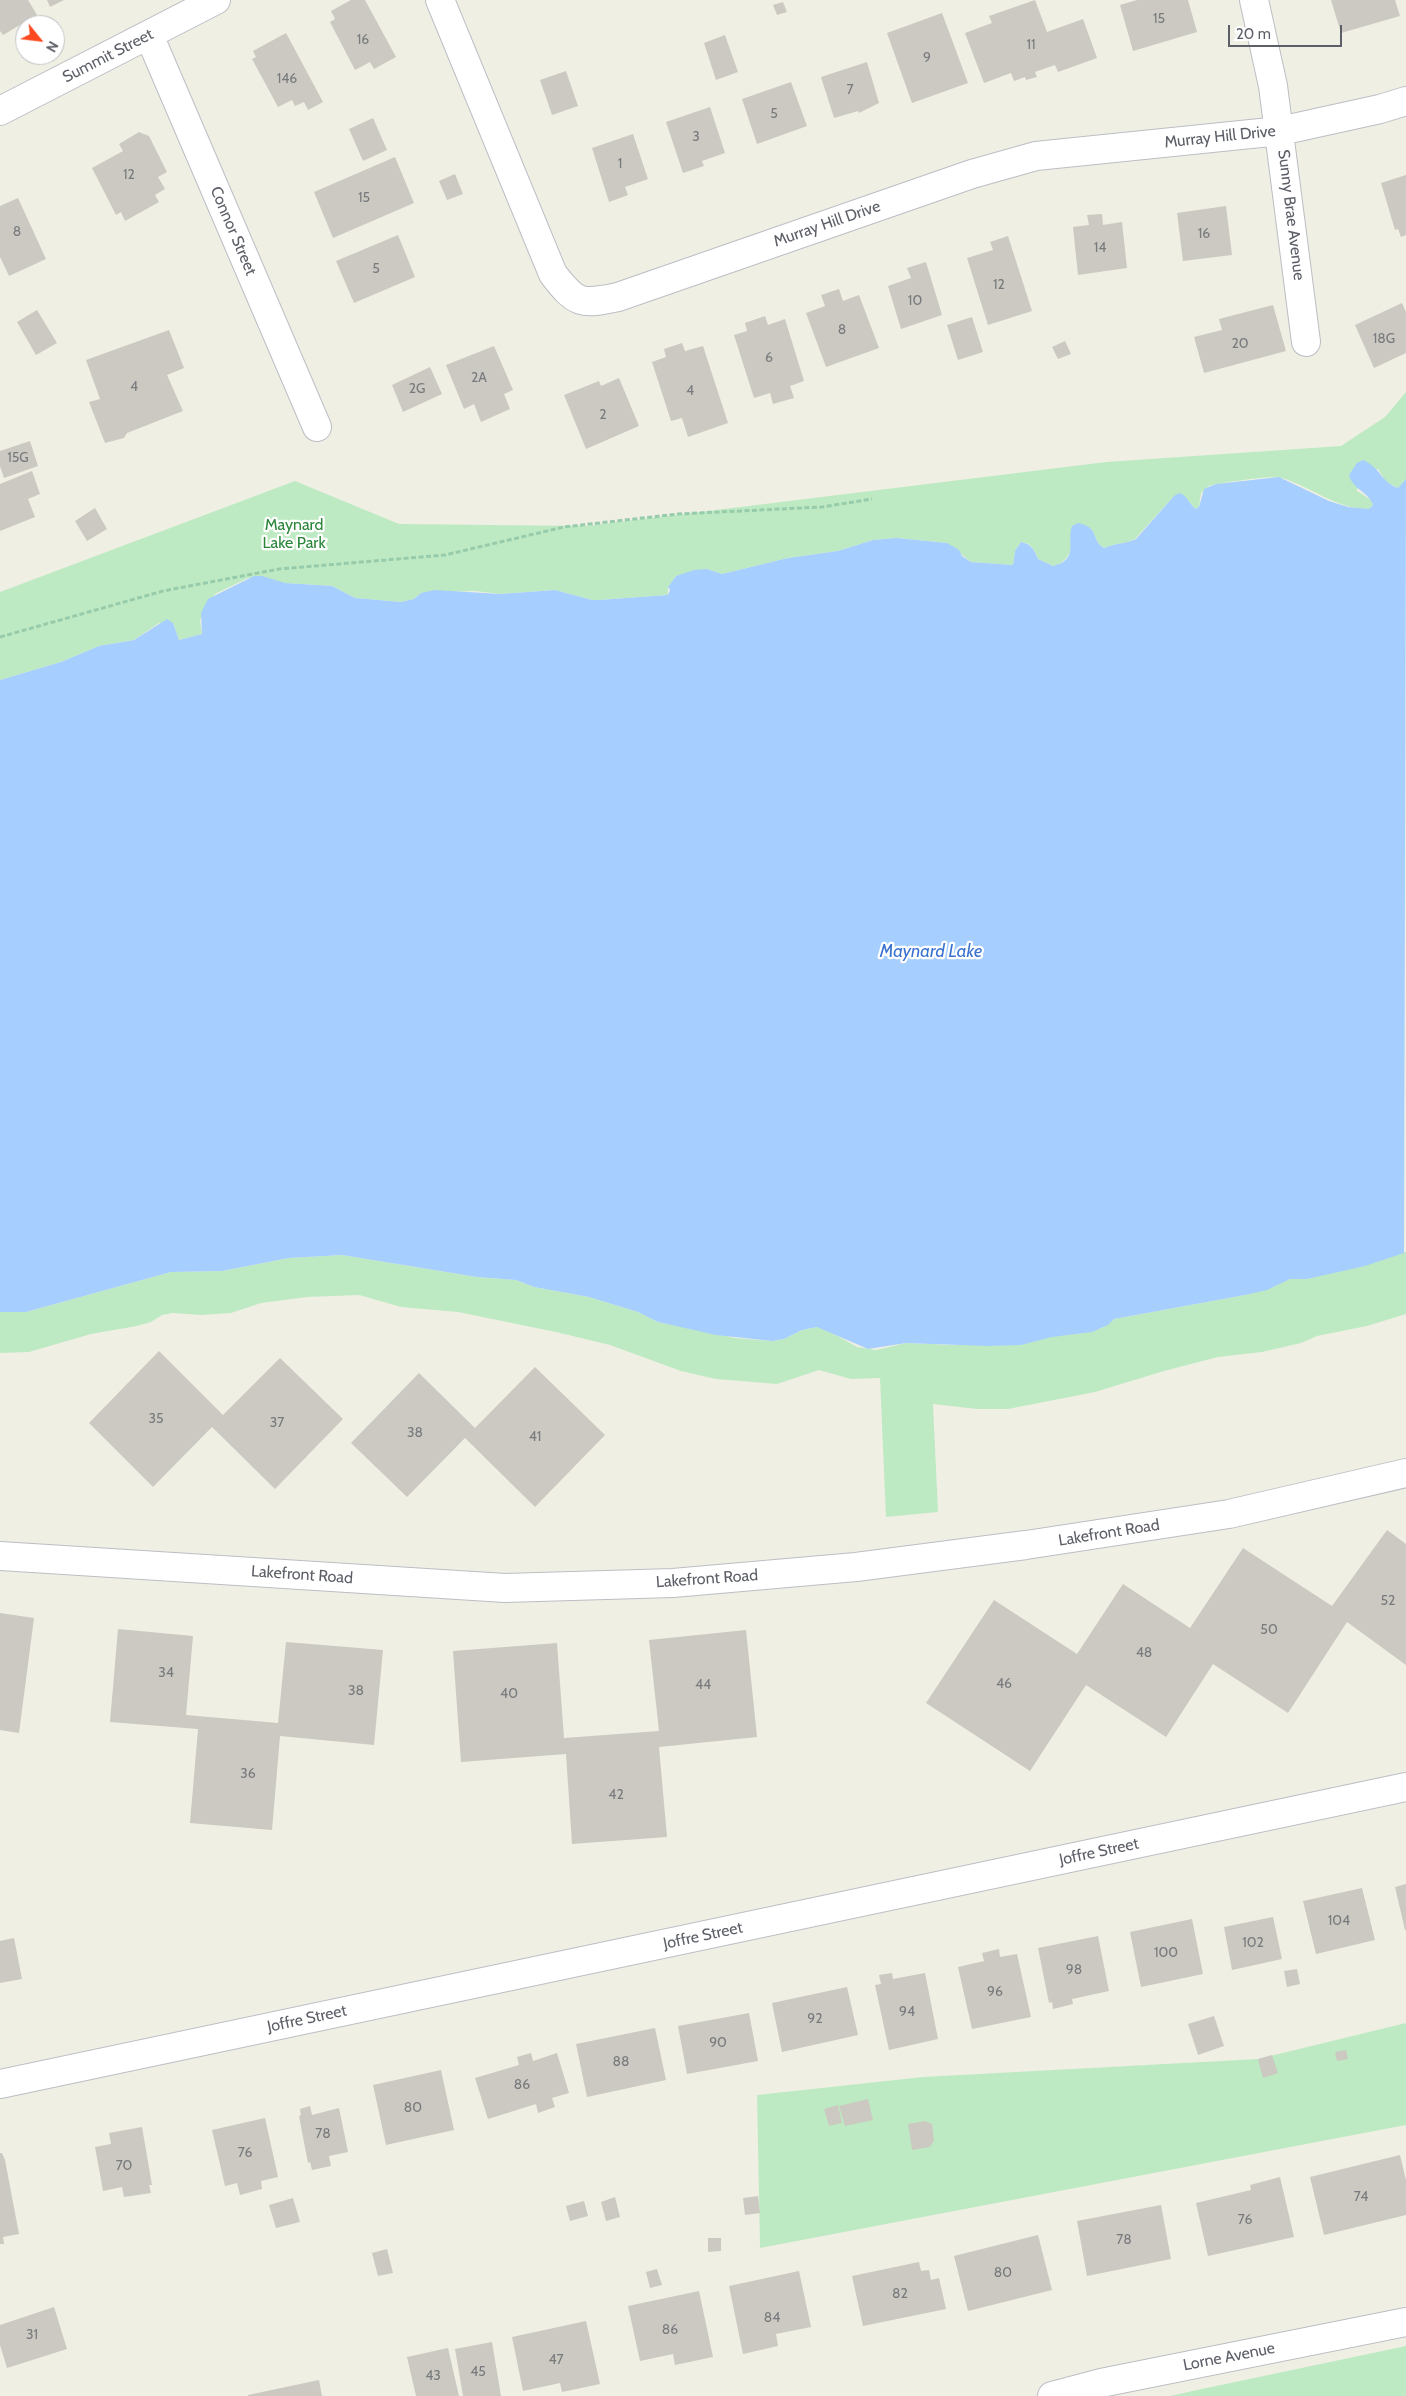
<!DOCTYPE html>
<html>
<head>
<meta charset="utf-8">
<style>
	body { margin:0 }
	#map { position:relative; width:1406px; height:2396px; overflow:hidden; background:#f0efe4; font-family:Cabin,sans-serif }
	canvas { display:block }
	.north { position:absolute; left:15px; top:15px; width:50px; height:50px; box-sizing:border-box; background:#fff; border:1px solid #bebfc2; border-radius:50%; rotate:119deg; font-size:14px; font-weight:700; line-height:20px; text-align:center; color:#5c5f67 }
	.north::after { content:''; display:block; margin:auto; width:18px; height:22px; background:#fc491f; clip-path:polygon(50% 0,100% 100%,50% 72%,0 100%) }
	.scale { position:absolute; left:1228px; top:25px; width:114px; height:22px; box-sizing:border-box; border:2px solid #5c5f67; border-top:0; padding-left:6px; font-size:15px; line-height:18px; white-space:nowrap; color:#5c5f67; -webkit-text-stroke:4px #fff; paint-order:stroke }
</style>
</head>
<body>
<div id="map">
<canvas width="1406" height="2396"></canvas>
<div class="north">N</div>
<div class="scale">20 m</div>
</div>
<script>
const ctx = document.querySelector('canvas').getContext('2d');
ctx.lineJoin = 'round';
function fillPath(path, color) { ctx.fillStyle = color; ctx.fill(path, 'evenodd'); }
function strokePath(path, color, width, dash) { ctx.strokeStyle = color; ctx.lineWidth = width; ctx.lineCap = dash ? 'butt' : 'round'; ctx.setLineDash(dash || []); ctx.stroke(path); }
function write(font, color, halo, rows, align = 'center') {
  ctx.font = font + ' Cabin,sans-serif'; ctx.lineWidth = 4.5; ctx.setLineDash([]); ctx.textBaseline = 'middle'; ctx.strokeStyle = halo; ctx.fillStyle = color; for (const [text, x, y, turn = 0] of rows) {
    ctx.save(); ctx.translate(x, y); ctx.rotate((+turn || 0) * Math.PI / 180); ctx.textAlign = isNaN(turn) ? turn : align; if (halo) ctx.strokeText(text, 0, 0); ctx.fillText(text, 0, 0); ctx.restore();
  }
}
fillPath(new Path2D(`
	M1406,392V479L1398,488L1386,482L1378,469L1356,490L1371,500L1373,505L1369,509C1335,509 1312,487 1282,478C1271,475 1221,483 1209,486L1201,493L1199,507L1195,509L1189,501L1174,496L1135,539C1126,544 1115,543 1104,548C1091,542 1100,527 1078,524L1070,537C1075,550 1066,563 1053,566L1038,559C1034,550 1032,543 1021,542L1015,551L1013,565L971,562L947,543L897,538L873,540L838,551L788,558L722,574L707,569L676,576L668,587V595L599,600H592L555,590L500,594L475,591L421,593L414,599L401,602L355,598L332,586L285,583L273,581L265,577L248,578L215,594L200,620L202,634L179,640L173,623H159L134,640L99,646L61,662L0,680V592L295,481L399,524L586,526L1106,462L1341,446L1385,417Z
	M1406,1252V1314L1367,1326L1317,1336L1301,1343L1262,1352L1218,1357L1164,1371L1095,1392L1008,1409H977L933,1404L938,1512L886,1517L880,1378L851,1379L819,1370L777,1384L716,1379L681,1371L610,1345L556,1332L458,1312L401,1307L359,1295L307,1297L261,1303L231,1313L201,1315L173,1313L162,1315L151,1322L137,1326L91,1334L29,1352L0,1353V1312H26L171,1272L222,1271L289,1258L342,1255L477,1277L516,1280L534,1287L589,1297L638,1312L658,1322L735,1338L772,1341L784,1339L802,1330L817,1327L825,1329L857,1347L876,1350L906,1343L954,1345L1083,1333L1102,1328L1114,1319L1245,1295L1290,1279H1307Z
	M1406,2023V2125L760,2248L757,2095L923,2077L1258,2059Z
	M1406,2346V2396H1170L1197,2390Z`), '#beeac3');
fillPath(new Path2D(`
	M1363,460C1381,468 1381,482 1398,488L1406,479L1404,1253L1365,1266L1307,1279H1290L1267,1290L1245,1295L1114,1319L1108,1325L1092,1332L1052,1337L1021,1345L987,1346L906,1343L868,1349L817,1327L802,1330L784,1339L772,1341L716,1335L658,1322L638,1312L589,1297L534,1287L516,1280L477,1277L342,1255L289,1258L222,1271L171,1272L26,1312H0V680L61,662L99,646L134,640L167,619L173,623L179,640L202,634L201,613L208,599L254,576H262L285,583L332,586L355,598L401,602L414,599L421,593L435,590L500,594L555,590L592,600H599L668,595L670,590L668,587L676,576L694,570L707,569L722,574L788,558L838,551L873,540L897,538L947,543L959,550L962,556L971,562L1013,565L1015,551L1021,542C1032,544 1034,550 1038,559L1053,566C1080,559 1066,542 1072,526L1078,523C1100,527 1091,541 1104,548C1115,543 1126,544 1136,539L1174,496L1179,493L1184,495L1195,509L1199,507L1204,489L1216,484L1279,477L1329,501L1348,507L1369,509L1373,505C1369,492 1353,490 1349,475L1357,463Z`), '#a6ceff');
fillPath(new Path2D(`
	M0,0H28L37,15L3,35L0,31Z
	M47,0H64L50,7Z
	M351,0H365L396,57L374,69L370,62L355,70L330,22L335,19L331,11Z
	M1035,0L1047,32L1083,19L1097,58L1058,72L1055,65L1035,72L1037,77L1026,80L1025,77L1014,81L1011,73L984,83L965,33L992,23L989,16Z
	M1137,0H1188L1197,32L1133,51L1120,5Z
	M1331,0H1395L1400,16L1341,33Z
	M783,2L787,12L777,15L773,5Z
	M942,13L968,83L912,103L887,33Z
	M286,33L323,102L308,110L304,102L295,106L292,100L278,107L252,59L256,57L253,51Z
	M725,35L738,72L716,80L704,43Z
	M867,62L879,103L859,113L858,111L834,118L821,77Z
	M566,71L578,106L552,115L540,80Z
	M791,82L807,126L757,144L742,99Z
	M710,107L725,153L702,161L704,166L683,173L666,122Z
	M373,118L387,150L363,161L349,129Z
	M139,132L149,136L167,172L158,177L165,189L155,195L159,202L125,221L121,212L116,215L92,168L123,151L119,144Z
	M633,134L648,179L625,187L628,195L609,202L592,148Z
	M395,157L414,203L333,238L314,192Z
	M455,174L463,194L447,200L439,181Z
	M1406,175V235L1401,237L1398,229L1395,230L1381,183Z
	M18,198L46,259L9,276L0,257V206Z
	M1226,206L1232,255L1183,261L1177,213Z
	M1102,214L1103,225L1122,222L1127,268L1078,275L1073,227L1089,225L1087,215Z
	M398,235L415,277L354,303L336,261Z
	M1008,236L1032,311L988,325L967,258L993,250L990,242Z
	M926,262L942,315L901,329L888,286L911,278L907,268Z
	M839,289L843,301L859,295L879,348L826,367L806,313L825,306L821,295Z
	M1402,303L1406,312V353L1374,368L1355,325Z
	M1273,305L1286,351L1204,373L1194,337L1222,330L1219,319Z
	M37,310L57,343L36,355L17,322Z
	M765,316L768,325L785,319L804,381L790,386L794,398L773,404L770,393L754,398L734,335L747,331L745,323Z
	M972,317L983,352L958,360L947,325Z
	M169,330L184,368L167,375L183,411L127,433L124,438L105,443L89,402L100,399L86,360Z
	M1065,341L1071,354L1058,359L1052,347Z
	M682,343L685,351L703,346L728,423L688,437L682,418L671,421L652,362L666,357L664,349Z
	M494,346L513,390L504,394L510,409L481,422L474,404L464,409L446,365Z
	M430,367L442,394L403,412L392,385Z
	M619,378L639,426L586,449L564,395L599,381L601,386Z
	M30,441L38,466L4,478L0,466V451Z
	M32,471L40,494L28,499L35,517L0,531V484Z
	M95,508L107,529L87,541L75,521Z
	M159,1351L223,1415L280,1358L343,1419L275,1489L212,1427L153,1487L89,1423Z
	M535,1367L605,1435L535,1507L465,1438L407,1497L351,1443L419,1373L475,1428Z
	M1387,1530L1406,1544V1665L1347,1622L1288,1713L1213,1664L1166,1737L1086,1685L1030,1771L926,1703L994,1600L1077,1654L1123,1584L1190,1628L1243,1548L1332,1606Z
	M0,1613L34,1618L19,1733L0,1730Z
	M118,1629L193,1636L186,1715L278,1723L286,1642L383,1650L374,1745L280,1736L272,1830L190,1823L198,1729L110,1722Z
	M746,1630L757,1737L659,1747L667,1837L572,1844L566,1754L461,1762L453,1651L557,1643L564,1738L659,1731L649,1640Z
	M1406,1884V1930H1405L1395,1887Z
	M1362,1888L1375,1940L1316,1954L1303,1901Z
	M1273,1917L1282,1959L1232,1970L1224,1927Z
	M1192,1919L1203,1974L1141,1987L1130,1932Z
	M1098,1936L1109,1991L1072,1999L1073,2004L1053,2009L1052,2002L1049,2003L1038,1948Z
	M14,1938L22,1979L0,1983V1941Z
	M999,1949L1000,1957L1017,1954L1031,2017L972,2029L958,1967L984,1961L982,1953Z
	M1297,1969L1300,1984L1287,1987L1284,1971Z
	M892,1973L893,1979L925,1973L938,2039L889,2050L875,1985L881,1984L879,1975Z
	M847,1987L858,2035L782,2052L772,2003Z
	M749,2013L758,2061L687,2074L678,2026Z
	M1214,2016L1224,2046L1198,2055L1188,2024Z
	M655,2028L666,2080L587,2097L576,2044Z
	M1346,2050L1348,2059L1337,2061L1335,2052Z
	M531,2053L533,2061L557,2053L569,2093L552,2098L555,2107L538,2113L536,2104L488,2119L475,2078L519,2065L517,2057Z
	M1272,2055L1278,2073L1263,2078L1258,2059Z
	M441,2070L454,2130L386,2145L373,2085Z
	M868,2099L873,2120L845,2126L839,2106Z
	M838,2105L842,2123L829,2126L824,2109Z
	M310,2106L312,2115L339,2108L348,2152L329,2156L331,2166L312,2170L310,2162L308,2163L299,2116L301,2115L300,2109Z
	M265,2118L278,2177L261,2181L262,2189L240,2195L237,2183L225,2186L212,2130Z
	M925,2121L932,2124L934,2141L930,2147L912,2150L908,2124Z
	M142,2127L152,2185H149L151,2193L124,2197L122,2187L103,2191L95,2147L111,2144L109,2133Z
	M0,2153H2L5,2160L19,2234L3,2237L4,2244H0Z
	M1400,2155L1406,2180V2215L1324,2235L1310,2177Z
	M1280,2177L1294,2237L1208,2256L1196,2203L1251,2190L1250,2185Z
	M758,2196L760,2213L745,2215L743,2198Z
	M615,2197L620,2217L606,2221L601,2202Z
	M293,2198L300,2222L276,2228L269,2205Z
	M584,2201L588,2216L570,2221L566,2206Z
	M1161,2205L1171,2259L1087,2276L1077,2221Z
	M1038,2235L1052,2290L968,2311L954,2256Z
	M708,2238H721V2251L708,2252Z
	M387,2249L393,2273L378,2276L372,2253Z
	M919,2262L921,2271L929,2270L931,2280L939,2278L946,2309L863,2326L852,2276Z
	M657,2269L662,2285L650,2288L646,2272Z
	M799,2271L811,2327L776,2334L778,2346L743,2354L729,2286Z
	M699,2291L713,2357L675,2365L673,2354L640,2361L628,2306Z
	M54,2307L67,2349L7,2368L0,2345V2325Z
	M586,2321L600,2384L562,2392L560,2383L523,2391L512,2337Z
	M492,2342L501,2396H463L455,2349Z
	M448,2348L459,2396H416L407,2357Z
	M319,2380L322,2396H248V2395Z`), '#cbc9c1');
const minor = new Path2D(`
	M440,0L553,274C576,304 581,305 618,297L972,174L1036,156L1280,131L1380,109L1406,101
	M1254,0L1273,86L1306,342
	M149,35L317,427
	M0,111L216,0
	M0,1556L505,1588L673,1583L856,1567L1026,1545L1229,1514L1406,1473
	M0,2084L1406,1787
	M1052,2396L1101,2383L1406,2322`);
strokePath(minor, '#bcbec5', 30);
strokePath(new Path2D(`
	M0,637L163,591L279,569L445,555L564,527L678,514L822,507L872,499`), '#96ccac', 3, [5, 2.5]);
strokePath(minor, '#fff', 28);
write('14px', '#787a7e', null, [
	["15",1159,19],
	["16",363,40],
	["11",1031,45],
	["9",927,58],
	["146",287,79],
	["7",850,90],
	["5",774,114],
	["3",696,137],
	["1",620,164],
	["12",129,175],
	["15",364,198],
	["8",17,232],
	["16",1204,234],
	["14",1100,248],
	["5",376,269],
	["12",999,285],
	["10",915,301],
	["8",842,330],
	["18G",1384,339],
	["20",1240,344],
	["6",769,358],
	["2A",479,378],
	["4",134,387],
	["2G",417,389],
	["4",690,391],
	["2",603,415],
	["15G",18,458],
	["35",156,1419],
	["37",277,1423],
	["38",415,1433],
	["41",535,1437],
	["52",1388,1601],
	["50",1269,1630],
	["48",1144,1653],
	["34",166,1673],
	["46",1004,1684],
	["44",703,1685],
	["38",356,1691],
	["40",509,1694],
	["36",248,1774],
	["42",616,1795],
	["104",1339,1921],
	["102",1253,1943],
	["100",1166,1953],
	["98",1074,1970],
	["96",995,1992],
	["94",907,2012],
	["92",815,2019],
	["90",718,2043],
	["88",621,2062],
	["86",522,2085],
	["80",413,2108],
	["78",323,2134],
	["76",245,2153],
	["70",124,2166],
	["74",1361,2197],
	["76",1245,2220],
	["78",1124,2240],
	["80",1003,2273],
	["82",900,2294],
	["84",772,2318],
	["86",670,2330],
	["31",32,2335],
	["47",556,2360],
	["45",478,2372],
	["43",433,2376]
]);
write('16px', '#5c5f67', '#fff', [
	["Summit Street",108,56,-27],
	["Murray Hill Drive",1220,137,-6],
	["Sunny Brae Avenue",1291,215,83],
	["Murray Hill Drive",827,224,-19],
	["Connor Street",233,231,67],
	["Lakefront Road",1109,1533,-9],
	["Lakefront Road",302,1575,4],
	["Lakefront Road",707,1579,-4],
	["Joffre Street",1099,1852,-12],
	["Joffre Street",703,1936,-12],
	["Joffre Street",307,2019,-12],
	["Lorne Avenue",1229,2357,-11]
]);
write('16px', '#2b863a', '#fff', [
	["Maynard",294,525],
	["Lake Park",294,543]
]);
write('italic 18px', '#3a72d0', '#fff', [
	["Maynard Lake",931,952]
]);
</script>
</body>
</html>
